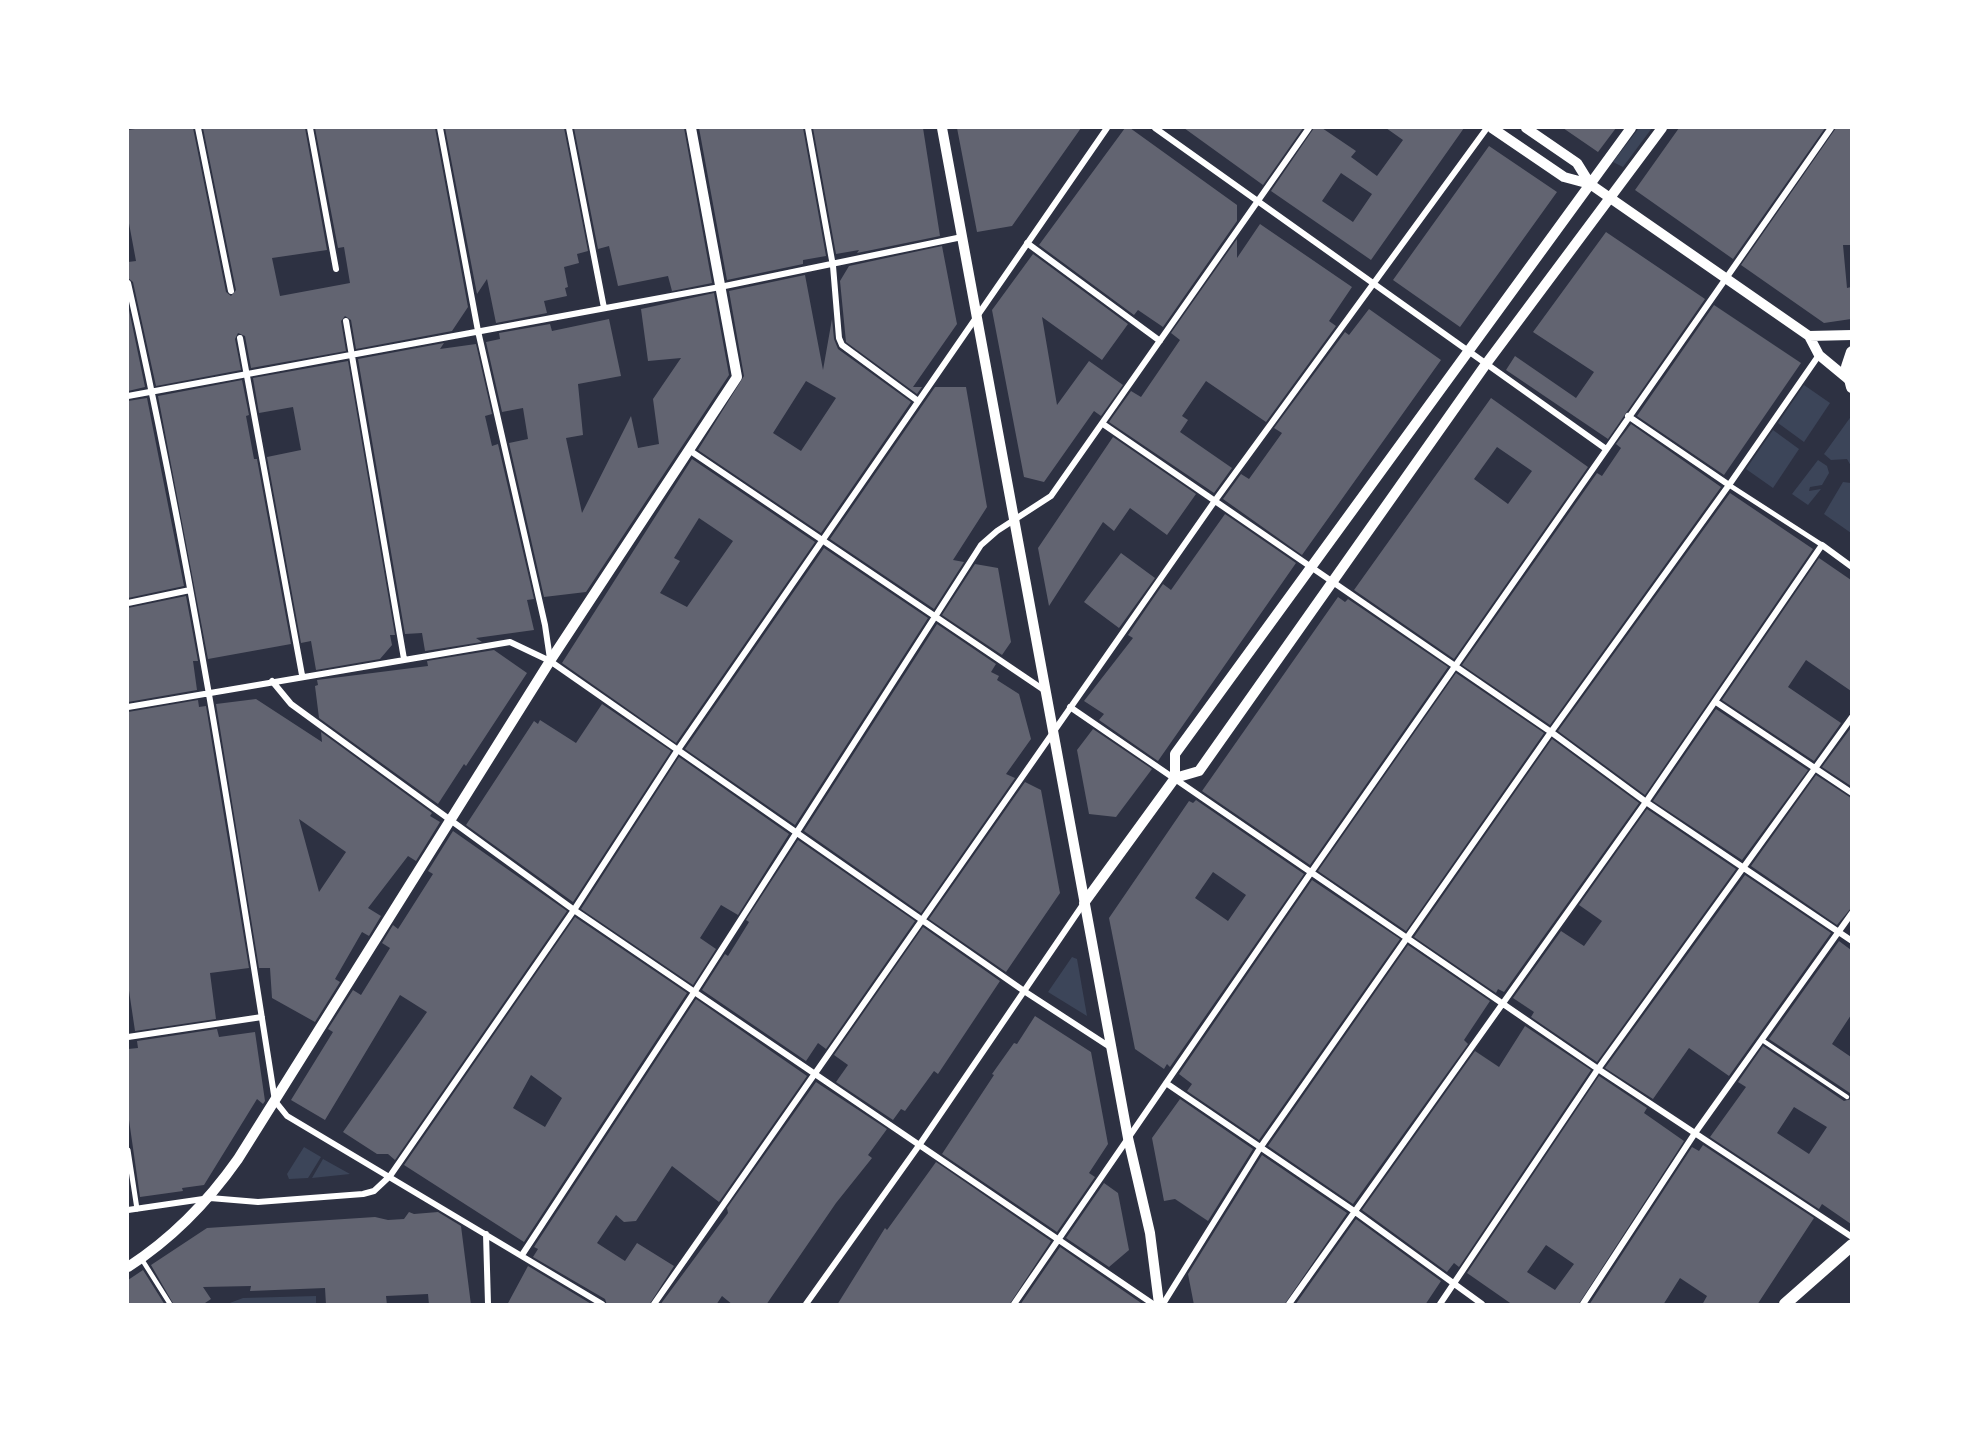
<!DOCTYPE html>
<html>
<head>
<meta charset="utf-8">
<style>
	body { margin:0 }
	#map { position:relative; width:1979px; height:1432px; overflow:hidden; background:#2d3142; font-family:Rubik,sans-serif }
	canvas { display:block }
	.frame { position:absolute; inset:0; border:129px solid #fff; pointer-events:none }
</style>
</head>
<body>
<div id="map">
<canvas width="1979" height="1432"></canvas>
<div class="frame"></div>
</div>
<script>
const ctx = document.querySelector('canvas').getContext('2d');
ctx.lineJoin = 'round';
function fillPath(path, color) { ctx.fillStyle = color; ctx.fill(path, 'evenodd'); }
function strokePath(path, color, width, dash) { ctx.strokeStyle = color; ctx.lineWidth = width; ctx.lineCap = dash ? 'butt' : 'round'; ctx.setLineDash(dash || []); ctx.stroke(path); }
fillPath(new Path2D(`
	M1639,128H1652L1623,167L1613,162Z
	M1804,385L1830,403L1804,442L1778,423Z
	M1852,415V466H1851L1847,459L1831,460L1824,454Z
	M1773,430L1799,449L1773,488L1746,469Z
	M1818,460L1827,466L1829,473L1822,485L1810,487L1809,491L1821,489L1808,505L1792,494Z
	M1843,482L1851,483V533L1824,514Z
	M1072,957L1077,959L1087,1016L1048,992Z
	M304,1147L321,1157L308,1178L289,1179L287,1174Z
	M323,1159L350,1174L312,1178Z
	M316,1296V1304H227L243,1298Z`), '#3c4559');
fillPath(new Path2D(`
	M142,128H193L226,292L231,296L236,290L203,128H305L327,250L272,258L280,296L350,283L344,247L338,248L315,128H435L468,307L452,331L356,349L351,320L345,316L341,321L346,351L251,368L245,336L238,333L235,339L241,370L156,386L133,282L128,278V262L136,261L128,218V130Z
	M445,128H564L588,251L577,254L579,263L564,267L568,287L565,288L567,296L544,301L547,313L496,323L487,279L477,294Z
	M574,128H684L712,283L672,291L668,276L618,286L609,246L598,249Z
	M699,128H803L826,256L803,260V264L727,280Z
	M813,128H923L940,236L857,253L859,250L836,254Z
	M957,128H1081L1012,226L977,232Z
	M1125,128H1130L1237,205V221L1163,327L1138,310L1134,315L1039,245Z
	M1184,128H1303L1263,185Z
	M1314,128H1322L1356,151L1351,157L1377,176L1403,140L1386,128H1464L1371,260L1271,191ZM1341,173L1372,194L1353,222L1322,201Z
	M1563,128H1616L1598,152Z
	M1679,128H1825L1733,259L1635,190Z
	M1836,128H1851V245H1843L1847,288L1851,287V319L1824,323L1741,265Z
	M1489,146L1557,192L1460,327L1393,280Z
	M1260,224L1352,287L1329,321L1336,326L1266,422L1206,381L1182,416L1188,420L1180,432L1232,468L1214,493L1109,422L1131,391L1141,397L1180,340L1171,333L1237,239V258Z
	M1606,232L1705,299L1608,439L1506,370L1515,356L1576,398L1594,372L1533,332Z
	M942,246L957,324L913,387H922L917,394L846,342L840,281L849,266Z
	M1033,254L1128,324L1102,360L1042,317L1057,405L1089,361L1123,385L1101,416L1094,411L1044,482L1024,477L992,310Z
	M805,275L823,370L832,319L834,339L838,349L911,402L821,533L698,450L744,376L729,291ZM806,381L836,398L801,451L773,433Z
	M714,293L729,375L586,592L544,597L509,443L528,439L523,408L502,412L486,342L500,339L499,333L550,324L552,331L609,319L621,376L578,384L583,435L566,438L582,513L631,416L638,448L659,444L653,399L681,358L648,361L641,309Z
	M128,305L145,387L128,391Z
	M1714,305L1801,363L1724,475L1637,416Z
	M1369,309L1441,360L1302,555L1223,499L1241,474L1249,479L1282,433L1274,428L1345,332L1349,335Z
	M444,343L440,349L476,344L492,414L485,416L492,446L498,444L534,599L527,600L534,630L476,638L482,642L425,651L422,633L405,634L358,359Z
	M348,361L395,635H390L392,645L380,659L316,670L311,641L301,643L267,457L301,450L293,407L259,413L253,378Z
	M242,380L249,415L246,416L254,459H257L291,644L208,659L158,396Z
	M935,387H966L987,507L953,560L964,562L934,609L830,539Z
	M147,398L184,586L128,598V401Z
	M1491,398L1588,467L1454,659L1354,590ZM1497,447L1532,471L1508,504L1474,479Z
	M1631,424L1721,487L1550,725L1462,665L1597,473L1602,476L1621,448L1616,444Z
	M1113,437L1196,494L1167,535L1130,508L1114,531L1103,522L1049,606L1038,548Z
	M692,459L815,542L676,743L562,663ZM699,518L733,541L687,607L660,593L680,561L674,558Z
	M1730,493L1813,549L1645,795L1558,731Z
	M1225,514L1296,563L1158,761L1099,720L1104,714L1084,701L1133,638L1128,635L1163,584L1171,590Z
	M824,548L928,618L795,825L685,749Z
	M1121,553L1155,578L1119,628L1084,602Z
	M1819,558L1851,580V691L1806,660L1788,687L1841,723L1814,761L1722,700Z
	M975,564L998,568L1011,642L1002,655L942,615Z
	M186,596L198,661H193L197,690L128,702V608Z
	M1338,597L1345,602L1348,599L1448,667L1310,865L1202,791Z
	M937,624L996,664L991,672L999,676L997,680L1019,694L1031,739L1006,774L1015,778L921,913L804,831Z
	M494,650L527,673L466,766L464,764L438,804L319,718L315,686L318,685L317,680L428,666L427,661Z
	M1456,673L1544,733L1406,931L1318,871Z
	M256,699L322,742L321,732L432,813L430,816L440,822L416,861L408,856L368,908L381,916L369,936L362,932L335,979L340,982L315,1022L272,998L270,968H259L216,704ZM299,819L346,852L319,892Z
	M198,700L199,707L206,706L249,968L210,973L216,1019L135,1031L128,984V712Z
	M602,704L671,751L573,902L466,825L534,721L538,724L540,720L576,743Z
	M1716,709L1808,770L1742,860L1653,801Z
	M1093,729L1152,769L1116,817L1089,814L1077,750Z
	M1850,729L1851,730V786L1822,767Z
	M1552,739L1639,803L1504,992L1498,989L1496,993L1414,937Z
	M679,757L789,834L738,915L721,905L700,938L716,949L693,985L581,909Z
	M1816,775L1851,798V908L1837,925L1751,866Z
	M1025,782L1041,790L1060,893L1006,972L929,919Z
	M1196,800L1304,874L1170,1067L1167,1064L1164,1069L1135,1049L1109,918L1189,801L1193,803ZM1213,872L1246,895L1228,921L1195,898Z
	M1647,809L1736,869L1597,1062L1531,1017L1534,1012L1513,998L1561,931L1584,946L1602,921L1579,905Z
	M453,831L567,911L395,1160L388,1154H377L343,1132L427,1012L400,995L325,1120L291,1100L333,1032L328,1029L353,990L361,995L390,948L382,943L393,925L398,929L433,874L428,871Z
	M798,840L915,921L826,1049L818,1043L806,1061L702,990L725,954L728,956L749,922L746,920Z
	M1745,875L1831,933L1729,1076L1689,1048L1653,1099L1605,1068Z
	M1312,880L1400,939L1259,1140L1187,1091L1192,1084L1179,1074Z
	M575,917L687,993L524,1242L404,1165ZM531,1075L562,1098L545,1127L513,1108Z
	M923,927L1000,981L938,1074L934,1071L905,1111L901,1109L893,1120L836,1082L848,1065L834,1055Z
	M1839,941L1851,950V1015L1832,1044L1851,1057V1224L1822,1204L1819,1209L1710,1137L1746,1087L1738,1082L1763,1046L1844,1101L1851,1099L1850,1093L1769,1039ZM1794,1107L1827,1127L1809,1154L1777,1133Z
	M1408,945L1490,1001L1464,1040L1468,1044L1353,1204L1268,1146Z
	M696,999L807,1076L719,1202L672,1166L636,1221L624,1222L616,1215L597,1243L625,1261L637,1243L674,1266L649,1305H607L605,1299L533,1257L538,1249L534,1247Z
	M1035,1016L1091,1052L1108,1144L1089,1173L1095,1177L1057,1232L942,1154L994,1075L992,1074L1014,1043L1017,1044Z
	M1525,1026L1591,1070L1459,1267L1454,1263L1447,1272L1362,1210L1475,1051L1499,1067Z
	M217,1029L219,1037L255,1032L265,1101L263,1104L257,1099L204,1185L182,1188L183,1191L140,1197L128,1113V1049L138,1048L137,1041Z
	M1599,1076L1647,1108L1644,1113L1684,1141L1578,1305H1513L1467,1273ZM1546,1245L1574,1264L1555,1290L1527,1272Z
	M816,1082L887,1129L868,1155L872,1158L836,1203L766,1305H733L722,1296L716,1305H660L728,1213L727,1208Z
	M1180,1099L1253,1149L1208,1221L1175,1199L1164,1201L1152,1138Z
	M1703,1145L1814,1218L1757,1305H1702L1707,1296L1680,1278L1663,1305H1589L1692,1147L1699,1151Z
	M1262,1155L1347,1213L1284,1305H1194L1188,1274Z
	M936,1162L1051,1241L1009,1305H837L885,1228L887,1230Z
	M1104,1183L1118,1193L1129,1250L1109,1267L1066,1238Z
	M409,1212L414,1214L438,1212L461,1226L471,1305H429L428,1294L386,1296L387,1305H326L325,1288L250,1291L251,1286L203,1287L211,1299L202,1305H174L151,1265L207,1228L375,1217L388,1220L404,1219Z
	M1356,1219L1441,1281L1425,1305H1295Z
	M1060,1247L1144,1305H1020Z
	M528,1266L593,1305H507Z
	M143,1270L165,1305H128V1280Z`), '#626471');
strokePath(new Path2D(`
	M1762,1040L1847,1097
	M141,1258L170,1304`), '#fff', 4.5);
strokePath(new Path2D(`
	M1729,485L1822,545
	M128,1150L137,1209`), '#fff', 5);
strokePath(new Path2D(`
	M198,128L231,291
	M310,128L336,269
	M440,128L478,331L545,625L550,659
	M569,128L604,308
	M808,128L833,266L839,338L842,345L918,401
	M1155,128L1606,449
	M1027,243L1160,341
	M128,283C189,552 232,827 275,1101L287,1116L602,1304
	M346,321L404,659
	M240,338L302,675
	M128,396L720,287L962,237
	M1628,416L1729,485
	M1103,424L1551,732L1646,802L1852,941
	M689,450L1044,690
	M128,603L190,590
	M272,681L291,704L574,910L1153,1304
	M1716,702L1852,793
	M128,707L510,642L550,661L1024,991L1110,1047
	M1070,707L1598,1069L1852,1237
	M128,1037L262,1017
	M1166,1083L1354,1211L1482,1304
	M128,1210L210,1198L258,1202L363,1194L374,1191L390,1176L574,910L677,751L1107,128
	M486,1234L488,1304
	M522,1255L695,991L981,545L997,531L1051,496L1309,128
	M654,1304L1214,502L1487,128
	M806,1304L920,1144L1084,903
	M1014,1304L1312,871L1831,128
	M1163,1304L1260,1148L1551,732L1729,485L1819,355
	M1289,1304L1646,802L1822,545L1852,567
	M1440,1304L1598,1069L1852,717
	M1583,1304L1695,1133L1852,913`), '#fff', 6);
strokePath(new Path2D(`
	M942,128L1128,1138L1150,1233L1159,1304
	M1492,128L1564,177L1590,184L1809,336L1819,355L1848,379
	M1526,128L1577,163L1590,184
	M1809,336L1852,335
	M1175,778L1199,771L1486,364L1662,128
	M1084,903L1175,778V754L1631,128
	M128,1267C173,1238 207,1203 238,1159L550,661L737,377L691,128`), '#fff', 10);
strokePath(new Path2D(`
	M1852,352L1847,367L1852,387
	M1785,1304L1852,1245`), '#fff', 12);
</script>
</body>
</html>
